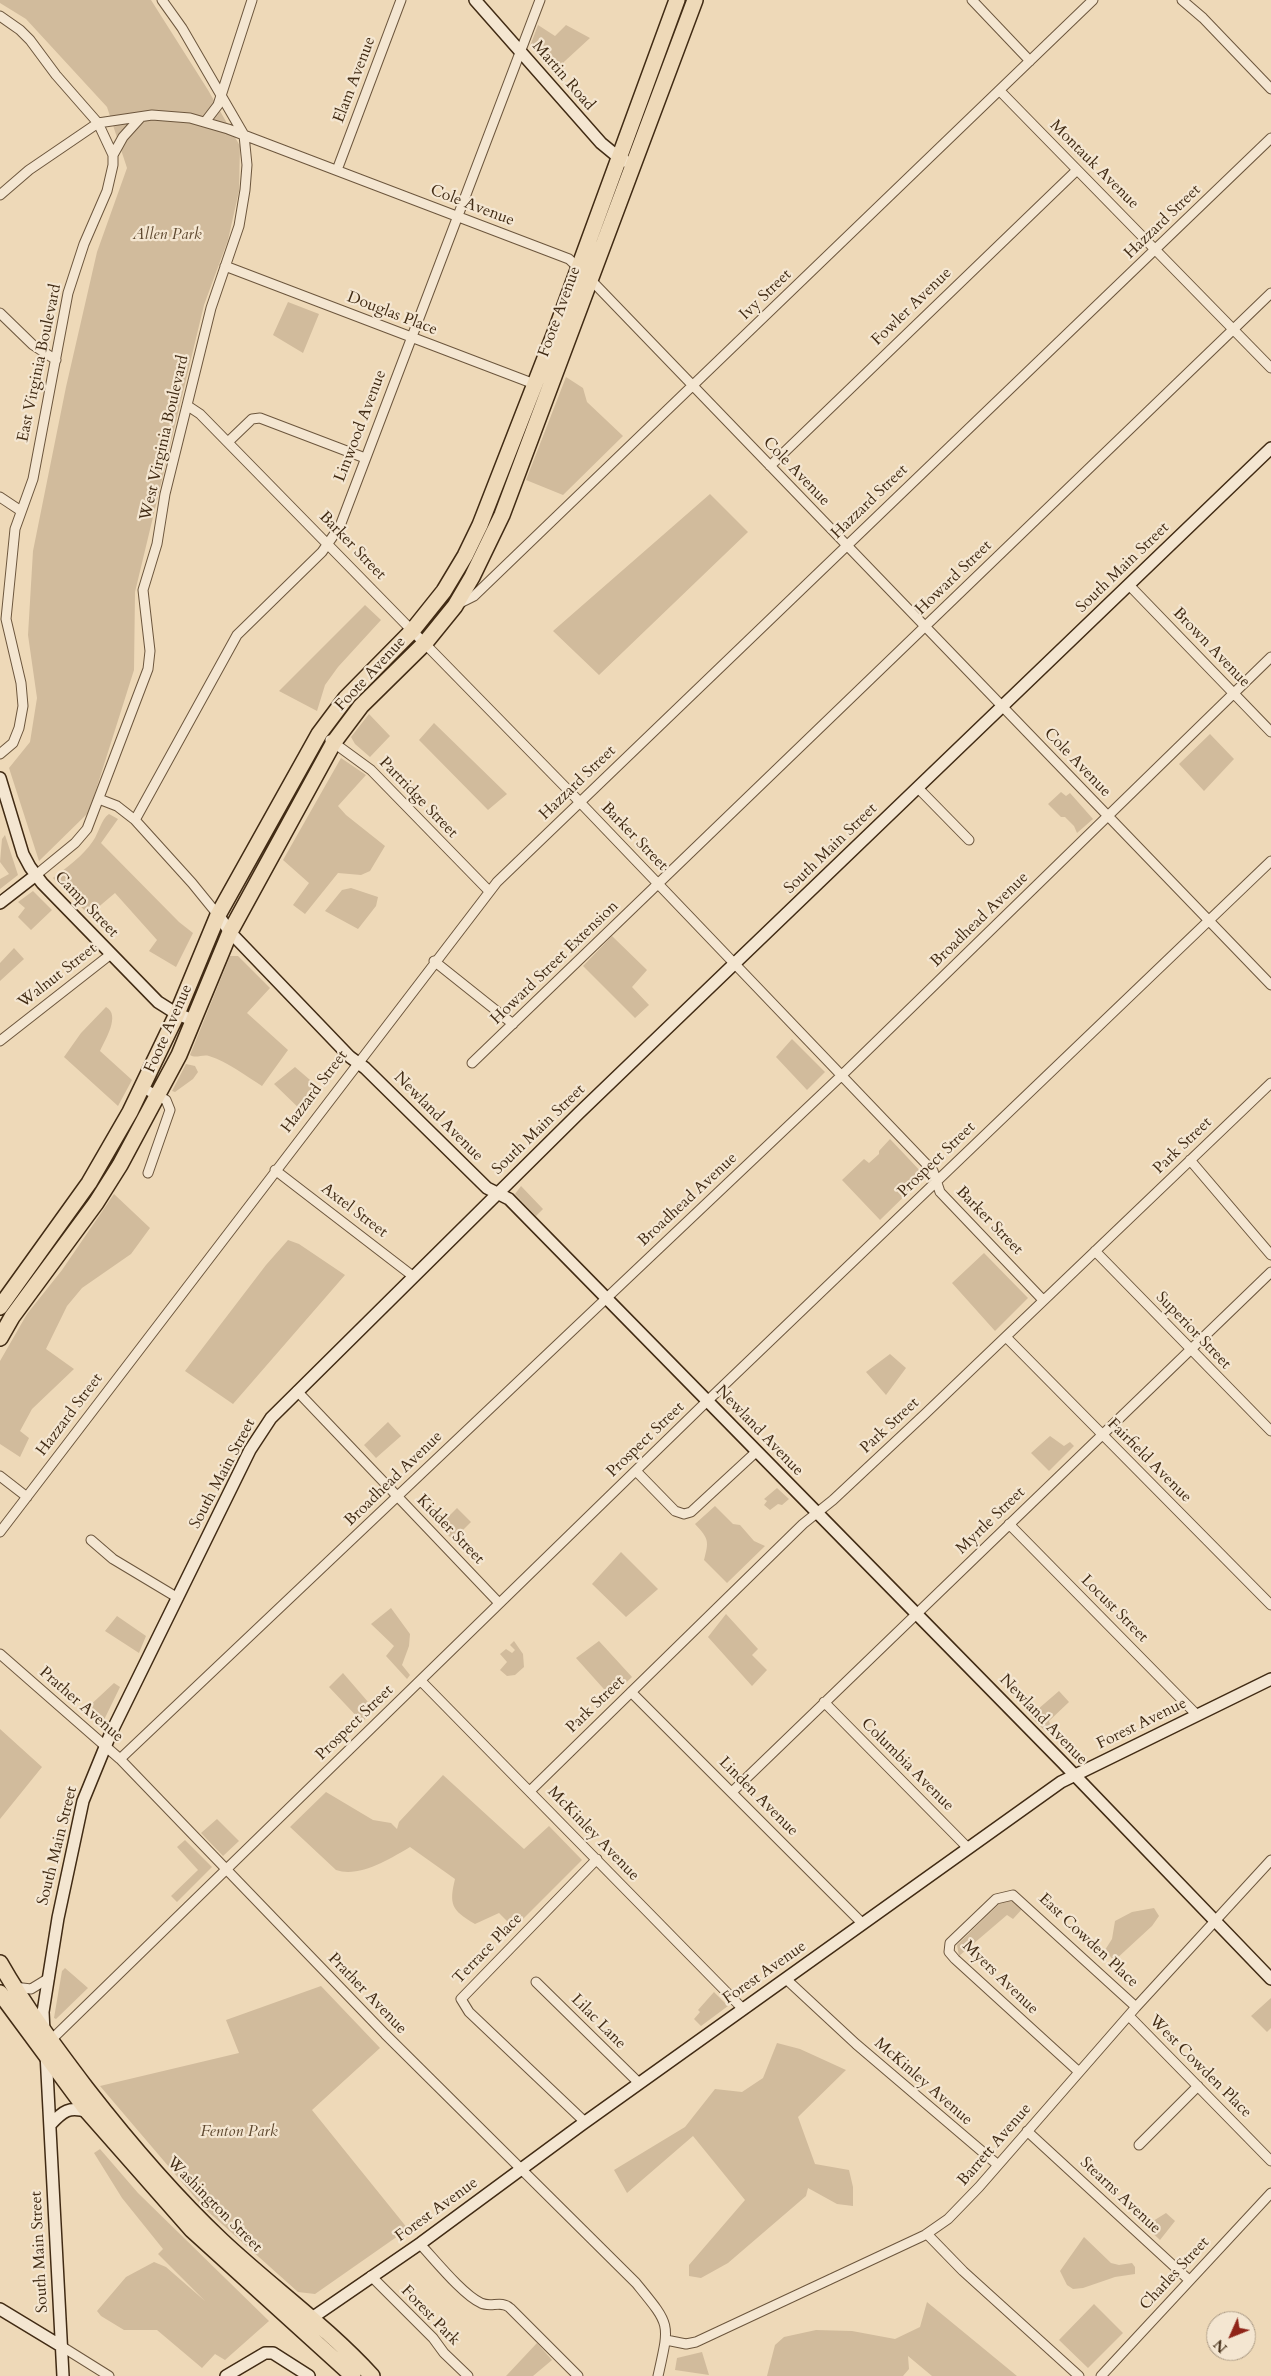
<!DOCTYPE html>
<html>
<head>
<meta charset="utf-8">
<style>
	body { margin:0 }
	#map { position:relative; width:1271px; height:2376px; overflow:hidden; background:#eed9b8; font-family:Cardo,serif }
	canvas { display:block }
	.north { position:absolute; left:1206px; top:2311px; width:50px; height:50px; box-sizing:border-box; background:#f4e6d1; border:1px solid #ac9b85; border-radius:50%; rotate:226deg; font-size:14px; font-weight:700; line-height:20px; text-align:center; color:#412b14 }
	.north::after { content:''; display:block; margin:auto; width:18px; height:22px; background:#8f2418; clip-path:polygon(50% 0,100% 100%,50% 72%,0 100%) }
</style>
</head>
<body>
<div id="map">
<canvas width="1271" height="2376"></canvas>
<div class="north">N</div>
</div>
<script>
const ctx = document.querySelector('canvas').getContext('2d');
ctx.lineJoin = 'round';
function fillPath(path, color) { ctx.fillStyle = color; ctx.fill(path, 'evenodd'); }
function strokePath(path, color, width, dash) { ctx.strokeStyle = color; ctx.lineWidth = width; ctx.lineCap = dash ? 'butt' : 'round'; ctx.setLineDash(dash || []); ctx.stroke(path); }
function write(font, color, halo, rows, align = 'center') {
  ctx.font = font + ' Cardo,serif'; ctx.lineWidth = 4.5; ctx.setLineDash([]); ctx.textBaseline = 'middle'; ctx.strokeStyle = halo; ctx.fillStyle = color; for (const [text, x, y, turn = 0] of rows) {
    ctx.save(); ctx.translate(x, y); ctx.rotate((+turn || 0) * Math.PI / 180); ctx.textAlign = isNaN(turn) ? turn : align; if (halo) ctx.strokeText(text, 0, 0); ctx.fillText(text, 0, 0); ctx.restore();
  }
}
fillPath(new Path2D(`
	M0,0H151L208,90L240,146L239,191L228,240L204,305L135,592L134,670L89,812L39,861L9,768L30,742L37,698L28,635L33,551L66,387L97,252L127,168L107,107L26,19L0,3Z
	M538,25L555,36L566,25L590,38L553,72L530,46Z
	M288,302L319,314L303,353L273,335Z
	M566,377L583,388L587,402L623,436L563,495L526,480Z
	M710,494L748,532L599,675L553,631Z
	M365,605L381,620L338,667L325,685L317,711L279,691Z
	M369,714L390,736L370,757L355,744L351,737Z
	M434,723L507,794L488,810L419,740Z
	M1210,734L1234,759L1204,791L1179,764Z
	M341,758L366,775L338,806L346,815L385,846L370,871L361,875L338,873L305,914L293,905L309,883L283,860Z
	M1061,792L1066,796L1070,793L1093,819L1077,833L1074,826L1065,817H1061L1048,804Z
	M109,814L118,819L101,843L179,922L193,933L176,967L149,951L157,940L115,893L89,915L53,878C67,867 83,856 93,841C99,833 101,819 109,814Z
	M5,835L18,875L0,889V879L9,874L0,862L2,839Z
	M351,888L378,897L376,906L358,929L325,911L342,890Z
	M33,891L52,910L31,930L18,917L25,908L18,902Z
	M612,936L647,970L632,987L649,1005L635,1018L583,966Z
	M14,948L24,959L0,981V963Z
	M230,956H238L270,988L247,1013L288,1050L262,1086C246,1076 228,1062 209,1056C202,1054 196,1059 190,1055Z
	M106,1007C121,1015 105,1040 100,1051L132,1080L118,1106L64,1057L81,1033Z
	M792,1039L825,1072L807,1090L776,1057Z
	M186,1064L195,1066L198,1072L193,1079L175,1092L172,1091Z
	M295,1067L317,1086L311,1092L318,1098L305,1114L274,1084Z
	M890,1139L925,1176L880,1220L842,1180L864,1159L869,1163L879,1154V1151Z
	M521,1186L543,1209L536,1216L515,1194Z
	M114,1194L150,1228L131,1254L82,1288L67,1306L46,1349L74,1369L32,1409L20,1431L29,1438L20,1457L0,1444V1361L27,1314L62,1270Z
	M288,1240L299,1244L345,1275L233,1404L185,1371L266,1265Z
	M984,1253L1028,1298L995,1331L952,1283Z
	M890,1354L906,1368L886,1395L866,1372Z
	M388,1422L401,1436L376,1458L364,1445Z
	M1050,1436L1064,1446L1070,1442L1074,1446L1049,1471L1031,1453Z
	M777,1488L789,1499L782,1505L778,1504L770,1510L764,1505L767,1501L764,1499Z
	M715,1506L733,1524L740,1525L754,1541L765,1546L727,1583L704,1560C709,1541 709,1539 695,1524Z
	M457,1508L471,1522L453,1540L439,1526Z
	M621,1552L658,1589L626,1617L592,1584Z
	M391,1608L410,1634L409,1646L402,1665L410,1675L407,1679L386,1656L394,1646L371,1624Z
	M726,1614L758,1649L752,1655L767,1670L752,1686L708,1637Z
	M117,1616L146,1636L139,1653L105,1631Z
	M514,1641L523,1654L524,1667L515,1675L507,1676L500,1670L507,1662L500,1654L506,1649L512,1653L515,1650L510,1645Z
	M599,1641L632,1677L611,1697L576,1658Z
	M343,1673L375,1710L362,1722L329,1687Z
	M114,1683L120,1687L103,1722L99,1723L85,1710Z
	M1059,1691L1069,1702L1049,1721L1051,1727L1046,1732L1030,1716Z
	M0,1729L42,1767L0,1819Z
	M443,1775L524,1849L549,1826L582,1860L514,1928L499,1913L475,1924C451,1910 449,1904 455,1879L410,1847C390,1859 359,1878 336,1870L290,1827L326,1792L373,1820L391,1823L397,1829L399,1822Z
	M217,1819L239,1841L223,1856L201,1833Z
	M185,1840L212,1867L177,1902L171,1896L198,1870L177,1847Z
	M1007,1901H1015L1023,1908L1013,1919L1007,1915L959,1956L957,1945L1001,1902Z
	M1154,1908L1159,1916L1152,1926L1114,1961L1105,1950L1112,1939L1115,1921L1132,1912Z
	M65,1968L88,1988L56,2019L54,2018L62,1971Z
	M321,1986L380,2048L312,2110L408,2229L315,2294L298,2292L204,2208L100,2086L239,2053L226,2020Z
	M714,1992L728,2006L701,2026L694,2019L700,2012L698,2010Z
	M1271,1998V2028L1267,2032L1251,2016Z
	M777,2043L800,2049L846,2070L798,2117L815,2164L849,2170L853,2187V2206L837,2204L808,2188L806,2196L728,2263L701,2278L689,2276V2265L745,2200L693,2136L627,2193L614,2170L685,2127L715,2089L742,2092L763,2078Z
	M100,2149L138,2193L269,2321L225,2360L215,2354L202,2368L157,2330H124L101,2316L97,2311L126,2277L154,2262L166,2267L205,2301L158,2254L163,2249L122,2198L94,2153Z
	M1166,2213L1175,2221L1160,2240L1145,2226Z
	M1084,2237L1111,2263L1119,2265L1132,2263L1135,2267V2274L1115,2277L1083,2288L1073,2289L1067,2285L1060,2271Z
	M927,2302L1017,2376H932L908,2356L909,2369L903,2376H767L775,2345L784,2337L816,2330L852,2331L895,2339L920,2327Z
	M1094,2304L1123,2333L1088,2368L1059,2340Z
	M537,2343L552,2360L533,2376H506Z
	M702,2352L709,2375L675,2370L677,2358Z`), '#d1bb9c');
const street = new Path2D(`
	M972,0L1030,61
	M1182,0L1203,18L1271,89
	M0,16L20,30L30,40L56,75L98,123L113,155V165L107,191L84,244L68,293L33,479L15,529L6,619L21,683L23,706L19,728L13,743L0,754
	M1000,91L1271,368
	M205,122L218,105L252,0
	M113,155L123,137L141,117
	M337,170L401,0
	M0,195L29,170L98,123L152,115L190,118L228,129L569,259L590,279L1271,985
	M225,266L537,385
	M0,313L33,345L56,360
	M188,406L200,414L574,796L933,1171L940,1192L1043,1300
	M228,442L252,419L260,418L365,458
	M770,466L1077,170
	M0,497L21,511
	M1129,585L1271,732
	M458,604L474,596L1093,0
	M330,740L371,770L489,891
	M918,788L969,840
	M99,799L117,806L135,820L192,883L218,915
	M135,820L237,635L322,552L340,526L540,0
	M36,875L75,843L87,829L148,669L150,651L143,590L157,544L165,494L211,308L239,226L245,190L247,165L244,135L182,28L162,0
	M434,961L513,1024
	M0,1041L111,954
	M472,1063L1271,293
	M143,1088L166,1100L170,1110L148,1173
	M1190,1160L1271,1255
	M275,1170L414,1277
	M1095,1251L1271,1431
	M1006,1337L1271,1605
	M297,1391L499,1603
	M636,1471L675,1511L684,1514L691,1512L756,1452
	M0,1476L27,1497
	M1009,1524L1197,1715
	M0,1532L497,882L1271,138
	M91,1540L113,1559L178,1598
	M0,1654L120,1759L385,2034L636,2283C671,2326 670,2322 658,2376
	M421,1681L743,2009
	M631,1692L863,1924
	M824,1702L968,1848
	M120,1759L841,1076L1271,657
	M530,1791L803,1524L833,1500L926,1413L1271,1083
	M732,1792L1271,1272
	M786,1979L856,2044L998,2165
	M536,1982L639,2083
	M14,1987L31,1989L49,1978
	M1129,2016L1271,2161
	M49,2042L700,1408L1271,861
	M1079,2072L955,1959L949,1952L950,1943L996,1899L1013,1895L1136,2007
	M585,2122L469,2012L461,1999L597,1859
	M1027,2131L1189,2280
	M1139,2145L1198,2086
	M927,2234L963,2271L1079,2376
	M420,2244C435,2260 463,2295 481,2303C491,2308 501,2300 510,2308L578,2376
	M371,2276L433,2338L444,2353L468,2376
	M666,2340L686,2344L696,2342L925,2235L948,2219L979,2187L1136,2007L1271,1860
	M61,2346L109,2376
	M1101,2376L1271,2193`);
const secondary = new Path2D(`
	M475,0L601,143L618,157L633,165
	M0,778L23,854L30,867L42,883L158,1002L177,1014L193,1020
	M0,903L36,875
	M218,915L230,932L350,1057L365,1068L487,1188L509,1199L1063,1763L1271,1979
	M44,2032L43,2012L58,1918L83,1801L110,1735L250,1450L271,1418L579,1113L1271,448
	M46,2053L63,2376
	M50,2125C63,2111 69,2106 88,2112
	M0,2309L61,2346
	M306,2322L421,2243L581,2125L1061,1782L1271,1679
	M226,2376L265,2353H273L309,2376`);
const highway = new Path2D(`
	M0,1307L89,1183L130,1112L177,1014L218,915L319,734L346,698L412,631L444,591L465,556L480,525L556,330L677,0
	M0,1338L12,1317L96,1203L120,1165L179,1055L230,932L334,742L361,706L425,643L455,606L472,577L502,515L695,0
	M0,1963C25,2007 55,2047 86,2088C128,2142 172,2194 222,2241C271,2287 326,2326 372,2376
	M0,1993L88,2112L192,2230L353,2376`);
strokePath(street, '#6c563d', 11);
strokePath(secondary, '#412b14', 14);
strokePath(highway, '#412b14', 18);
strokePath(street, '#f4e6d1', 9);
strokePath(secondary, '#f4e6d1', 11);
strokePath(highway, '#eed9b8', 15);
write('16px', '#412b14', '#f4e6d1', [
	["Martin Road",563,76,49],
	["Elam Avenue",355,80,-69],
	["Montauk Avenue",1094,165,45],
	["Cole Avenue",472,206,21],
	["Hazzard Street",1163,222,-44],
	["Ivy Street",766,295,-44],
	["Fowler Avenue",912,307,-44],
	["Foote Avenue",560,312,-70],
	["Douglas Place",392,314,21],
	["East Virginia Boulevard",40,363,-78],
	["Linwood Avenue",361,426,-69],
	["West Virginia Boulevard",165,438,-77],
	["Cole Avenue",796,472,46],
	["Hazzard Street",870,502,-44],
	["Barker Street",352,546,46],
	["South Main Street",1123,568,-44],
	["Howard Street",954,578,-44],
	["Brown Avenue",1211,648,46],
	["Foote Avenue",371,674,-47],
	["Cole Avenue",1077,763,46],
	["Hazzard Street",578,783,-44],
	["Partridge Street",418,798,46],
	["Barker Street",634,837,46],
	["South Main Street",831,849,-44],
	["Camp Street",86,905,46],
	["Broadhead Avenue",980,920,-44],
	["Howard Street Extension",555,963,-44],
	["Walnut Street",58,976,-38],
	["Foote Avenue",169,1029,-66],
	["Hazzard Street",315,1092,-53],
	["Newland Avenue",438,1117,45],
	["South Main Street",539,1130,-44],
	["Park Street",1183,1146,-44],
	["Prospect Street",937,1160,-44],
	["Broadhead Avenue",688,1200,-43],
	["Axtel Street",354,1211,37],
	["Barker Street",989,1221,46],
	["Superior Street",1193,1331,46],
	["Hazzard Street",70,1415,-53],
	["Park Street",890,1426,-43],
	["Newland Avenue",759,1431,46],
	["Prospect Street",646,1440,-44],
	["Fairfield Avenue",1149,1461,45],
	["South Main Street",223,1474,-62],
	["Broadhead Avenue",394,1479,-44],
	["Myrtle Street",991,1521,-44],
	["Kidder Street",450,1530,46],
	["Locust Street",1114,1609,45],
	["Prather Avenue",81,1705,41],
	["Park Street",596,1705,-44],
	["Newland Avenue",1043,1720,46],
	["Prospect Street",355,1723,-44],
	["Forest Avenue",1142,1724,-26],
	["Columbia Avenue",907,1765,45],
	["Linden Avenue",758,1797,45],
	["McKinley Avenue",593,1834,46],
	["South Main Street",58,1846,-76],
	["East Cowden Place",1088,1941,43],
	["Terrace Place",488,1949,-46],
	["Forest Avenue",765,1973,-35],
	["Myers Avenue",1000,1978,44],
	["Prather Avenue",367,1994,46],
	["Lilac Lane",598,2022,45],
	["West Cowden Place",1200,2067,45],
	["McKinley Avenue",923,2082,41],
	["Barrett Avenue",995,2145,-49],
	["Stearns Avenue",1120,2196,43],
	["Washington Street",214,2205,45],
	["Forest Avenue",437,2210,-36],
	["South Main Street",40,2252,-93],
	["Charles Street",1175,2274,-47],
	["Forest Park",430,2316,46]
]);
write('italic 16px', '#5e482f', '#f4e6d1', [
	["Allen Park",167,235],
	["Fenton Park",239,2132]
]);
</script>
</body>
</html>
